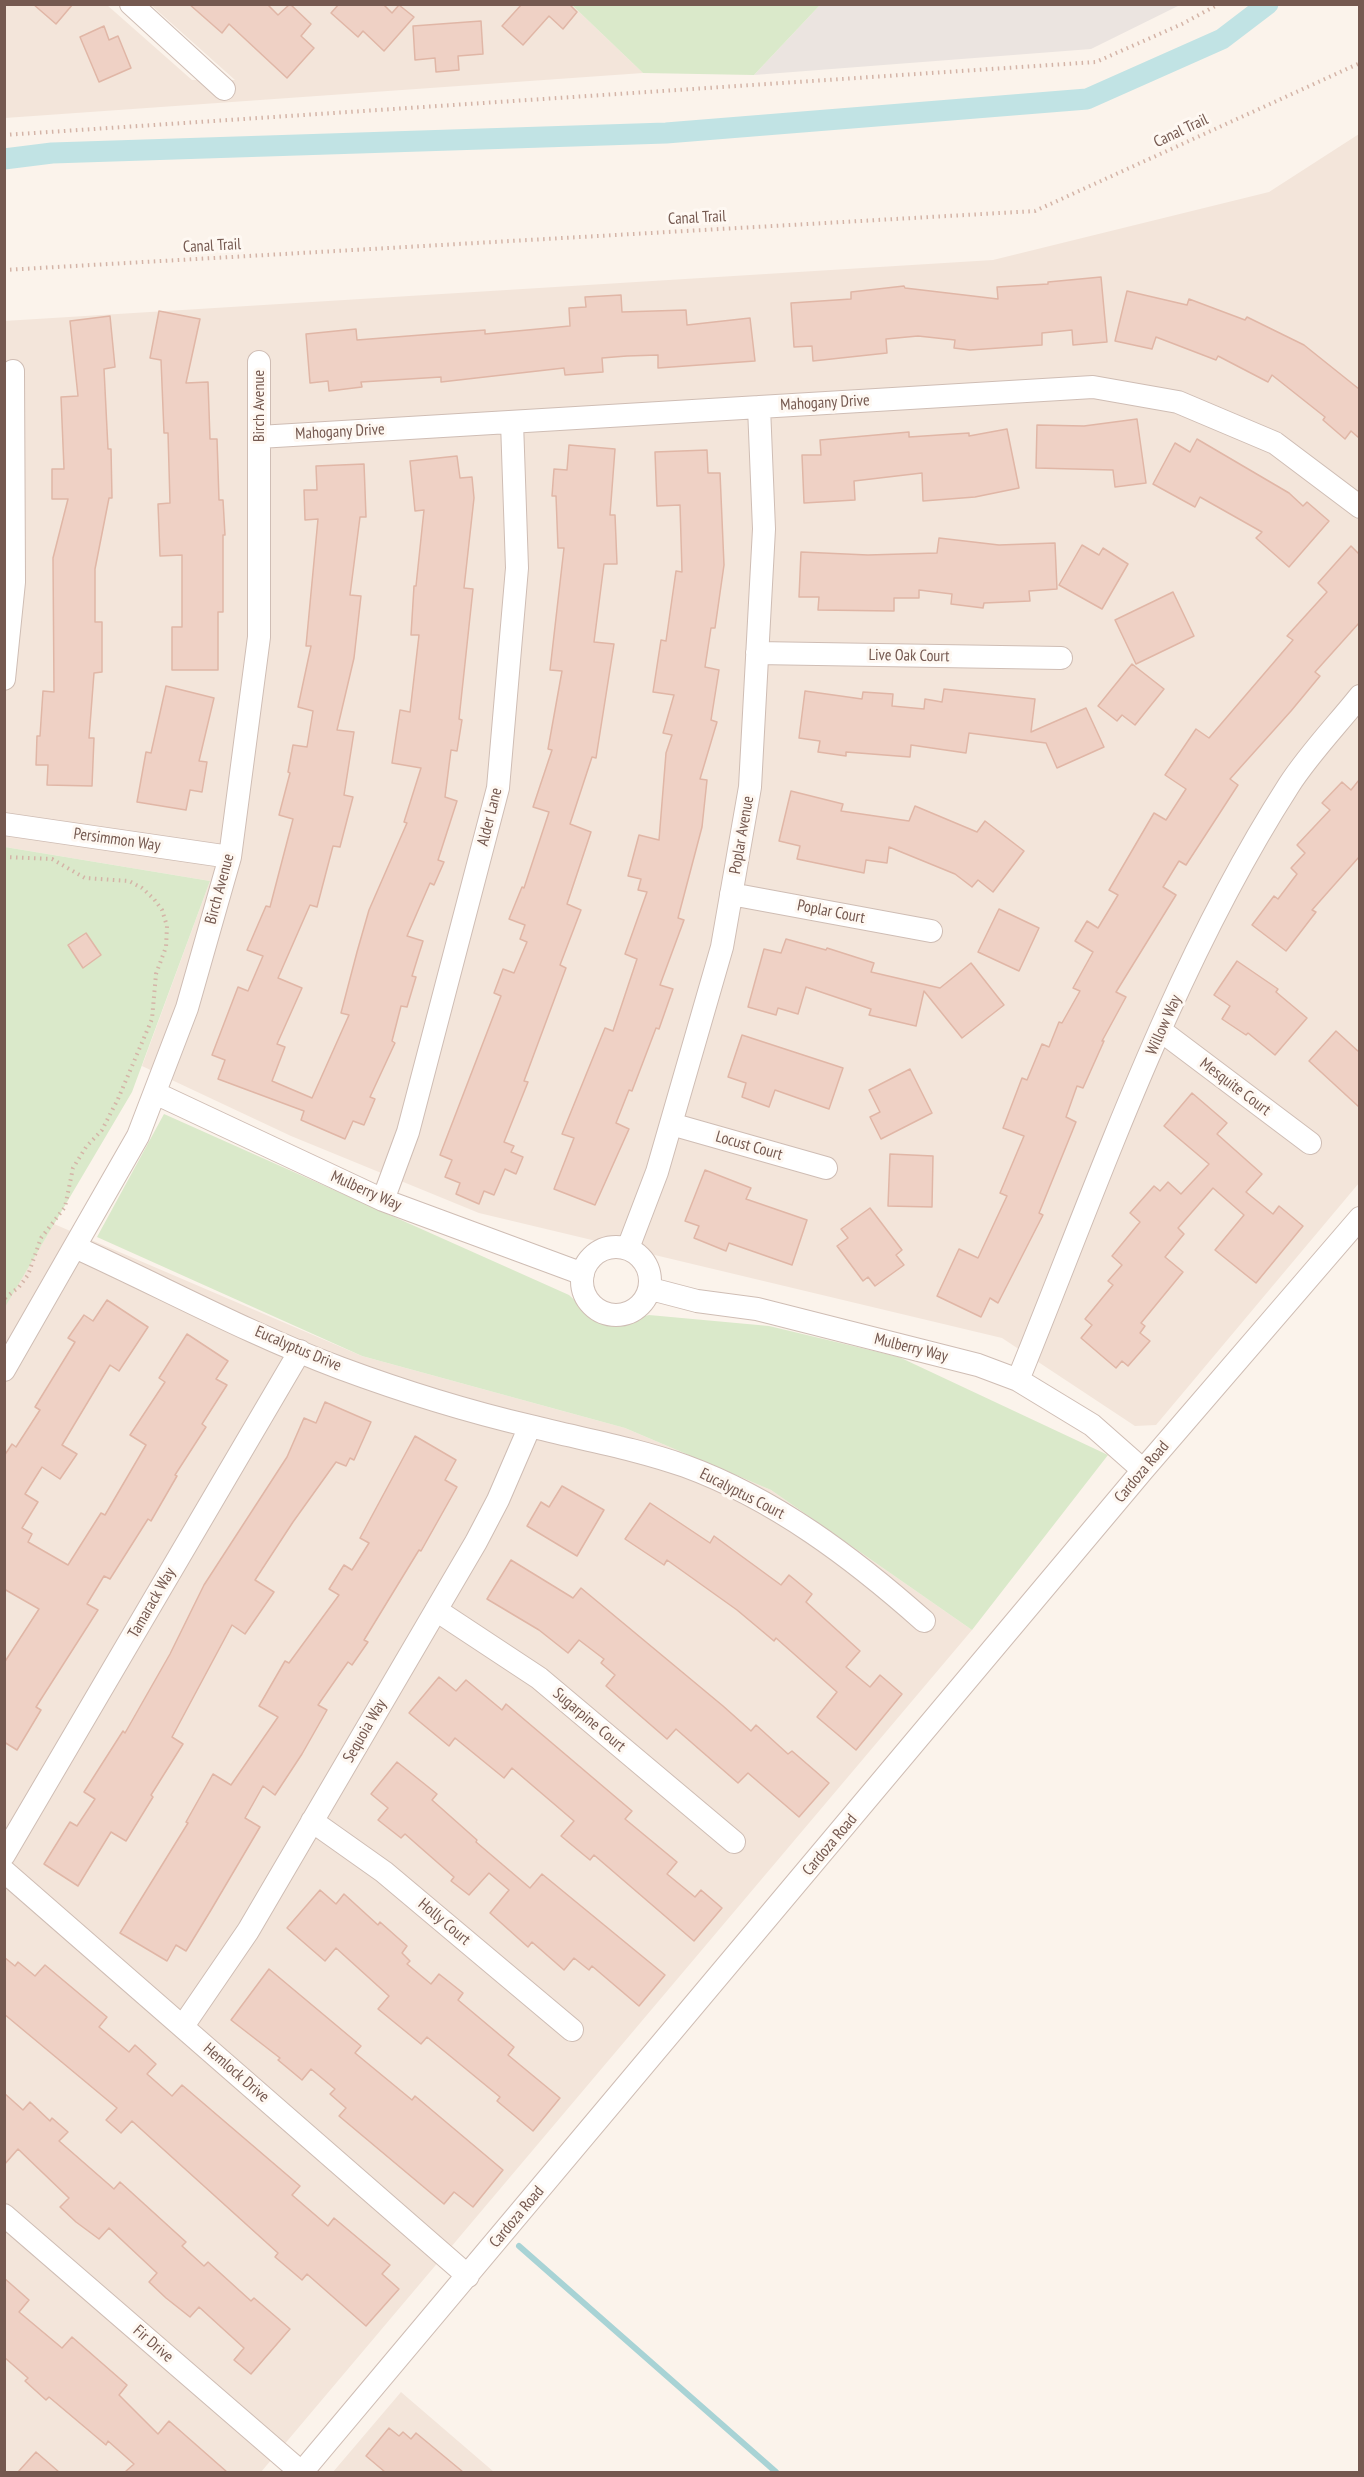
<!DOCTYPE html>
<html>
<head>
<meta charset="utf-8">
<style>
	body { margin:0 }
	#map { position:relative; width:1364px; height:2477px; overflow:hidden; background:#fbf3eb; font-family:"PT Sans Narrow",sans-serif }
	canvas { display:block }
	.frame { position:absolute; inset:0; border:6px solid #755950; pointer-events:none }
</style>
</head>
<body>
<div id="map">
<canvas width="1364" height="2477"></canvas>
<div class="frame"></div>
</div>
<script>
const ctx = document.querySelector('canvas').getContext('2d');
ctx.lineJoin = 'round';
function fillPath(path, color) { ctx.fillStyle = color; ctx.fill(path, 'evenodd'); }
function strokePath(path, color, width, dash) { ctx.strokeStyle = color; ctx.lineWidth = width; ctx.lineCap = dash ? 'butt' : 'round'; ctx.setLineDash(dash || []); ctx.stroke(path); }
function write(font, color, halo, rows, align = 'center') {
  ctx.font = font + ' "PT Sans Narrow",sans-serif'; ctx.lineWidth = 6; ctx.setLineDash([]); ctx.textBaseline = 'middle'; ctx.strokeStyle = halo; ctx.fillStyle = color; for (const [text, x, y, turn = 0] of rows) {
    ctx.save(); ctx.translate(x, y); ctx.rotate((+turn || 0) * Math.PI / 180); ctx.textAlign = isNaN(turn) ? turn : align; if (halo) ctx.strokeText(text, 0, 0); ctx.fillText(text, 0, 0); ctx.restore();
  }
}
fillPath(new Path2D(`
	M5,5H107L192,80H235L151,5H572L643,73L5,118Z
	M1359,134V1183L1156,1425L1135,1426L1002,1338L479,1213L291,1136L142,1066L210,881L5,847L4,321L993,260L1269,192Z
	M54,1224L362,1356L625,1428L771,1490L972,1630L261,2472H5L4,1307Z
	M401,2392L494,2472H333Z`), '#f3e5da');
fillPath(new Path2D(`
	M820,5V4L1180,5L1091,49L754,75Z`), '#ebe4e0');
fillPath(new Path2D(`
	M572,5H820L754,75L643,73Z
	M5,847L210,881L132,1092L5,1307Z
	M164,1114L569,1295L597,1321L615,1324L649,1315L769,1326L899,1357L1108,1455L972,1630L771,1490L625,1428L362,1356L97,1237Z`), '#dae9ca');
strokePath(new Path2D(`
	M519,2246L776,2472`), '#a8d3d5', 6);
strokePath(new Path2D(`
	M4,159L52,153L666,133L1087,99L1222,39L1268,4`), '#c1e3e4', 21);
const building = new Path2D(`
	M33,4H73L56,24Z
	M189,4H267L278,15L290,4L311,24L301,36L314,48L287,78L229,24L222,33Z
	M339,4H383L392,13L399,5L414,17L384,51L363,31L358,37L331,13Z
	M522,4H569L577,12L563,29L549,16L523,45L502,26Z
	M481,21L483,54L458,56L459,70L436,72L435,58L415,60L413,26Z
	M104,26L109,40L118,36L131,68L99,82L80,37Z
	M1101,277L1107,342L1073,345L1072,330L1042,333V345L970,350L954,348L955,340L918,336L886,339L887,353L813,361L812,346L794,347L791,303L851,299V292L904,286L905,288L998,299L997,287L1048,284V282Z
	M1127,291L1187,305L1189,299L1245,320L1247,317L1304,345L1359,389V438L1351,431L1345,439L1323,420L1325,417L1272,375L1268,382L1218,356L1216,360L1156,337L1152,349L1115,341Z
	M621,295L622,312L686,310L687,325L750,318L755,361L658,368V355L627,356L602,358L603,372L565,375L564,368L441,382V377L361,382L362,387L329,391L328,381L310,383L306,334L356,329L357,340L485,330V334L570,326L569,308L586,307L585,297Z
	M159,311L200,319L186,383L208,382L210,439H217L219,500H223L225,535H223V612H218V670H172V627H182V555L160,556L158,504L170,503L168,433H164L161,360L150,358Z
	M110,316L115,367L104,369L108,449H111L112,498H109L95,569V622H102V672L94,673L89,738H94L92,786L47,785L48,765H36L37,736H40L43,691L54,692L53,558L68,499H52V469H64L61,397L78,396L70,321Z
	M1137,419L1146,483L1115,487L1113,470L1036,468L1037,425L1084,426Z
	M1007,429L1019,488L975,497L923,501L922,473L854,481L855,500L804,503L802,455H821L820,440L909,432V437L969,433V436Z
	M1197,439L1289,493L1303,506L1307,502L1329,521L1289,567L1256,538L1262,532L1200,497L1195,507L1153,484L1175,443L1190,452Z
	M569,445L615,449L610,515H615L617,564H604L594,642L614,644L596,758L592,757L570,824L591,832L567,904L581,910L560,965L566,968L524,1081L528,1082L504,1142L514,1146L511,1152L523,1157L516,1174L505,1169L494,1195L484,1191L479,1204L456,1194L460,1183L445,1177L452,1160L440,1155L501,996L494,993L503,969L514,973L527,942L520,939L525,925L509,919L522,887L524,888L549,812L533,807L552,750L548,749L562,671L550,670L564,548H558L556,496H552L554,469L567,470Z
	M707,450L708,473H720L724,565L715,628H711L705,667L719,670L711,720L717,722L700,779L707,780L702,827L678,918L684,920L660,985L673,989L659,1029L656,1028L632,1091L629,1090L616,1123L629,1129L595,1205L554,1189L574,1138L562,1134L605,1028L613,1031L637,959L625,954L647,892L638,890L641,879L628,876L639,835L659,840L666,753L672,735L663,733L674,695L653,692L661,640L666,641L676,571L682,572L680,505L657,506L655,452Z
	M457,456L460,478L472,477L474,498L464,588L473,589L459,719L462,720L457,751L451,750L445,797L457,801L438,860L444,862L434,885L430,883L407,936L423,941L412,976L416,977L407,1007L401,1006L392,1041L395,1043L370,1097L375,1099L364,1125L353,1121L345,1139L301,1120L304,1111L218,1079L225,1060L212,1055L238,987L248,991L263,956L247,950L266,906L270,907L293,819L279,815L290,773L288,772L293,745L307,747L313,711L298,707L311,646H306L318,519L305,520L304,490H317L316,466L364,464L366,517H360L350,595L361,596L354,658L337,730L354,732L344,795L353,797L340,847L333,846L317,907L310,905L278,978L302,988L277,1044L285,1047L272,1081L312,1098L349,1015L341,1013L357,952L369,910L407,823L404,822L421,768L392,763L400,710L410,712L419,635H411L414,586H416L424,510L415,511L410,461Z
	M939,538L999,545L1055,543L1057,589L1029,591L1030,601L984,603L983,608L951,604L952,594L919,590V598H894V611L818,610L819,597H799L801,552L868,555L937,553Z
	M1082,545L1099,555L1103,548L1128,564L1102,609L1059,585Z
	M1351,546L1359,554V623L1315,672L1320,676L1291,711L1230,779L1238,785L1186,865L1179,861L1163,887L1176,895L1116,992L1126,997L1102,1041H1104L1083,1088L1077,1086L1066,1117L1076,1122L1039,1213L1043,1215L998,1303L990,1298L981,1317L937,1296L959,1249L978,1258L1007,1196L1000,1193L1024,1136L1003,1128L1022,1078L1027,1080L1042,1044L1049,1047L1059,1022L1062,1023L1080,991L1073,988L1093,952L1075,941L1087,921L1098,928L1118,895L1109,890L1154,813L1166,820L1186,789L1165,775L1196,729L1209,738L1293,640L1287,636L1327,592L1318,583Z
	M1173,592L1194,636L1136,664L1115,620Z
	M1132,664L1164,689L1135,725L1122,715L1117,721L1098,706Z
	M166,686L214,698L199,761L207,762L202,792L190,790L186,810L137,802L146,752L151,753Z
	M944,689L1035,699L1031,732L1086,708L1104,747L1057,768L1046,743L969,733L966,753L911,745L910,757L846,752V756L818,752L820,741L799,738L805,691L862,699L863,692L893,694L892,706L924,709L925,699L942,702Z
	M1359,780V857L1312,910L1316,912L1286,951L1252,925L1274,896L1278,899L1297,874L1291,868L1305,853L1297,845L1330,810L1322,803L1342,782L1351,790Z
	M791,791L843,804L841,811L909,821L915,806L977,832L985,821L1024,851L993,892L978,880L972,887L955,874L889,847L887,863L866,860L864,873L797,859L800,846L779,841Z
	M999,909L1039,928L1019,971L978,952Z
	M86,933L101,955L83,968L68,945Z
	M786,939L826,950L827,948L874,963L871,972L940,988L971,963L1004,1005L962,1038L924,991L916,1026L869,1015L871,1009L806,987L798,1014L778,1008L776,1015L748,1007L764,949L781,953Z
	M1237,961L1278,989L1276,992L1307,1018L1275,1055L1248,1033L1246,1035L1222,1019L1230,1006L1214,995Z
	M1336,1031L1359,1052V1107L1309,1061Z
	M742,1035L843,1068L829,1109L775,1090L769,1107L742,1097L746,1083L728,1077Z
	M910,1069L932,1113L881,1139L870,1117L880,1112L869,1090Z
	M1192,1093L1227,1123L1217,1134L1262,1174L1246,1192L1273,1214L1279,1206L1303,1226L1256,1283L1215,1250L1244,1215L1213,1188L1178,1228L1184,1234L1165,1257L1183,1272L1141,1323L1145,1326L1140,1333L1150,1341L1128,1366L1122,1361L1116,1368L1081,1338L1092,1325L1085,1319L1113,1285L1108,1281L1122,1265L1112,1256L1140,1222L1130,1213L1154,1186L1160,1191L1168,1182L1181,1194L1209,1164L1164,1126Z
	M890,1154L933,1156L932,1207L888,1206Z
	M705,1170L751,1188L746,1199L807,1220L792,1265L729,1243L726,1251L694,1238L699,1226L685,1221Z
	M870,1208L902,1250L896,1255L904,1265L875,1286L868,1277L863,1281L837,1246L848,1238L841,1229Z
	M107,1300L148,1327L119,1371L110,1365L62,1445L77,1454L60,1479L42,1467L25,1494L38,1502L22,1528L32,1534L28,1542L68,1565L101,1513L105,1515L146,1445L130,1435L165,1382L159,1378L187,1334L228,1361L216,1379L227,1385L202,1424L206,1427L175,1475L177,1476L151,1521L148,1519L110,1579L104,1576L87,1604L98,1610L36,1707L41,1710L17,1750L4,1742V1663L39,1609L4,1589V1456L12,1444L16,1447L40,1410L35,1407L75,1342L68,1338L84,1315L93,1321Z
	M325,1402L371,1422L354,1460L350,1458L346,1466L336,1462L293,1522L255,1580L274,1592L245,1634L232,1625L172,1737L183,1744L151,1795L153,1797L126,1841L111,1832L78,1886L44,1864L70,1822L77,1826L95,1799L84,1792L123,1731L125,1733L170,1654L204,1585L287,1457L304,1418L316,1423Z
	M415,1436L456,1460L445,1480L457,1487L421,1551L419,1550L364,1640L368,1642L352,1665L348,1662L318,1705L327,1710L302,1754L275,1795L263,1786L245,1818L260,1827L211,1910L186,1951L176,1945L167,1961L120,1933L188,1823L186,1822L213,1774L231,1785L278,1717L259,1706L285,1661L289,1663L339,1595L329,1589L344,1565L352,1570L369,1543L360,1538Z
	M562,1486L604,1510L577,1556L527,1526L541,1502L549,1507Z
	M650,1503L710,1543L714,1536L781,1585L789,1575L812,1594L806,1602L860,1651L846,1667L870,1687L880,1675L902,1694L856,1750L817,1717L837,1692L776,1638L774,1641L737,1610L667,1560L664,1565L625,1539Z
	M511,1560L573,1598L581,1588L723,1706L751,1731L756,1725L788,1754L792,1751L829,1783L799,1817L748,1773L738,1783L676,1729L667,1739L606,1686L615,1675L601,1663L604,1659L579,1640L568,1653L539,1630L487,1599Z
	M439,1677L456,1691L466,1680L502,1710L506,1704L632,1811L625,1819L677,1862L667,1874L695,1897L701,1890L722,1908L694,1941L594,1855L590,1860L561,1836L574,1821L512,1768L504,1778L455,1738L449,1746L409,1713Z
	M397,1762L437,1794L432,1800L477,1840L476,1842L530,1888L542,1874L665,1975L639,2006L592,1966L589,1970L574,1958L564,1970L532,1942L528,1947L490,1913L509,1890L489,1873L469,1895L451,1881L454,1877L405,1834L401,1838L378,1820L388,1808L371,1794Z
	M320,1890L336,1904L344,1894L378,1925L380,1922L407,1946L402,1953L410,1961L407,1964L431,1984L439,1974L463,1993L458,2000L514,2047L508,2055L560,2098L533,2131L497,2101L500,2097L427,2037L421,2044L378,2009L389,1996L336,1948L325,1961L287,1928Z
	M4,1957L15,1966L18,1962L35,1976L45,1965L107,2017L99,2027L129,2052L135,2045L156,2064L147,2074L172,2096L182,2085L300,2186L292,2195L328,2226L334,2218L390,2265L382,2274L399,2289L366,2326L307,2274L302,2280L275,2257L278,2253L132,2121L121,2133L106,2120L117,2108L4,2014Z
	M269,1969L361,2046L355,2053L412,2100L415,2096L503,2170L473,2207L454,2192L444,2204L339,2116L346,2108L330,2094L335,2089L311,2069L302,2080L278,2060L280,2058L231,2020Z
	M4,2093L23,2110L30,2102L50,2121L52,2118L68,2132L59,2141L114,2189L120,2182L186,2242L182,2246L204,2266L208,2262L251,2301L254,2298L290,2329L251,2374L234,2360L244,2348L199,2307L190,2317L166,2298L149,2282L157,2273L109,2228L99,2239L76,2222L60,2207L69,2198L18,2149L4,2165Z
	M4,2278L29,2300L19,2312L62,2348L72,2337L127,2385L119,2395L158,2434L169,2421L227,2472H125L134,2464L108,2441L106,2445L49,2397L46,2400L25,2381L28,2378L4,2357Z
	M389,2428L399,2436L403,2432L411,2439L416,2433L463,2472H385L366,2456Z
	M36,2452L59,2472H18Z`);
fillPath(building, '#efd1c5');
strokePath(building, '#e0b6a6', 1.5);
const minor = new Path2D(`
	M131,4L224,89
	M259,437L1093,387L1178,402L1275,443L1360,507
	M757,653L1061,658
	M4,679L14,582L13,371
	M4,824L230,857
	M731,894L931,931
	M1160,1030L1310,1143
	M155,1093L383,1200L583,1274
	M671,1124L826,1168
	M383,1200L408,1132L498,788L517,568L512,422
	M582 1281a34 34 0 1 1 68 0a34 34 0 1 1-68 0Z
	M75,1247C163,1287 249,1334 340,1368C402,1391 466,1411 530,1426C581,1439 634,1448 685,1466C775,1499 853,1558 924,1621
	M628,1248L657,1172L722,947L750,787L764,529L759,407
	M651,1289L697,1301L757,1309L978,1365L1018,1380L1092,1425L1143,1470
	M4,1370L138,1136L187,1008L230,857L259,637V362
	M1018,1380C1099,1181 1172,967 1289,785C1309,754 1336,726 1360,696
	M436,1610L539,1678L734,1842
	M312,1821L384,1872L572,2030
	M4,1855L300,1351
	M4,1871L468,2276
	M183,2026L248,1931L476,1542L498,1500L530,1426
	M4,2215L301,2472
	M302,2472L1143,1470L1360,1218`);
strokePath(minor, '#cfbdb4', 24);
strokePath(new Path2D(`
	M4,135L1096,62L1182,24L1219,4
	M4,270L1035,211L1360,63
	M4,857L52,859L85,878L129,881L142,888L154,899L162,910L167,926L166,947L156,974L152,1019L118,1099L102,1130L86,1147L73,1168L65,1207L41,1238L28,1275L19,1287L4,1299`), '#d4b4a7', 4, [1.5, 4.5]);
strokePath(minor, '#fff', 22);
write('16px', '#755950', '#fef8f2', [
	["Canal Trail",1181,131,-25],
	["Canal Trail",697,218,-3],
	["Canal Trail",212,246,-3],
	["Mahogany Drive",825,403,-3],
	["Birch Avenue",259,406,-90],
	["Mahogany Drive",340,432,-3],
	["Live Oak Court",909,656,1],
	["Alder Lane",490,817,-76],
	["Poplar Avenue",742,835,-80],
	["Persimmon Way",117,840,8],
	["Birch Avenue",220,889,-75],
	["Poplar Court",831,912,11],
	["Willow Way",1164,1025,-66],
	["Mesquite Court",1235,1087,37],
	["Locust Court",749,1146,16],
	["Mulberry Way",366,1191,24],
	["Mulberry Way",911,1348,14],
	["Eucalyptus Drive",298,1349,23],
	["Cardoza Road",1142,1472,-50],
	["Eucalyptus Court",742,1494,27],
	["Tamarack Way",152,1603,-60],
	["Sugarpine Court",589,1720,40],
	["Sequoia Way",365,1731,-60],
	["Cardoza Road",830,1845,-50],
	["Holly Court",444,1922,40],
	["Hemlock Drive",236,2073,41],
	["Cardoza Road",517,2217,-50],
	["Fir Drive",153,2344,41]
]);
</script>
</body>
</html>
